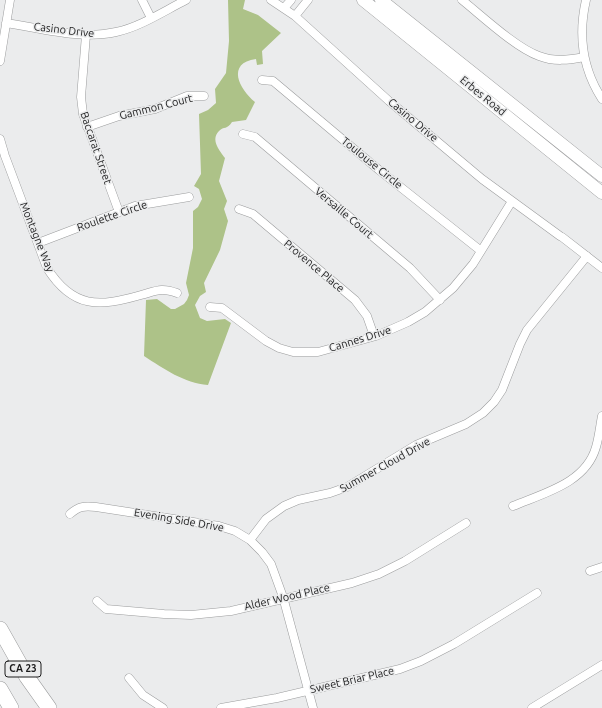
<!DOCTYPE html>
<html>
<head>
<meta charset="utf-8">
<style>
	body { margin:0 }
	canvas { display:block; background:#ebeced }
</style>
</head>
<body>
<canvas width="602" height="708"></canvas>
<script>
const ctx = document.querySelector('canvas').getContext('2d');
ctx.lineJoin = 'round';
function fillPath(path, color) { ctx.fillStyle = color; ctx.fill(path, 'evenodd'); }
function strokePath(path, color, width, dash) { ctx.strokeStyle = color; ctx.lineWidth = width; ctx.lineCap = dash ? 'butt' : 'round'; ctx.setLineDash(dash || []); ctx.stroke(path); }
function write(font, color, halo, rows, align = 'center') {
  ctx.font = font + ' Ubuntu,sans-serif'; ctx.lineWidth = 3; ctx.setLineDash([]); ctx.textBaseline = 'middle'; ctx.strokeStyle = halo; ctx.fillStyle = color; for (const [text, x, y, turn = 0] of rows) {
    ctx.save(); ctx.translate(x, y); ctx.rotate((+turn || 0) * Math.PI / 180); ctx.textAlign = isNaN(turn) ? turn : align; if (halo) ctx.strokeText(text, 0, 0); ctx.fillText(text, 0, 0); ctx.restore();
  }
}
fillPath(new Path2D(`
	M228,0H245L243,9L258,15L281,33L262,51L263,64L257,65L256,59C226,63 239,89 255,102L246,120L232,122C227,130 224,126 219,131C210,140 220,151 225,158L219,181L227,201L224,209L228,221L220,250L204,283L206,292L200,296L195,305L200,318L207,321L225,319L231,323L208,385C184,383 164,369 144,356L146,300L157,299L171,309H175L184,304L187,300L189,295L186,283L193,248V211L198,207L202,199L199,189L194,186L201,174L199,114L208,110L216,103L215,89L226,73L229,41Z`), '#adc288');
const street = new Path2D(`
	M142,0L151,18
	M271,0L295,16L389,101L482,179L560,236
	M462,0C482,16 516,48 539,56C554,62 569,60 584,57
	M586,0C578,35 582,68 602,99
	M284,8L291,0
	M295,16L308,0
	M6,23C41,28 81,40 116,32C140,27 164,11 186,0
	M86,35L81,97L83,114L119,212
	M0,61L10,0
	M262,80L273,81L379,170L481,251
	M87,127L119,116L155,109L187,96H204
	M243,134L255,137L410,268L440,300
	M0,139L5,156L47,268C73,309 99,307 141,295C156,291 161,287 177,293
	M239,209L253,214L355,300L367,316L374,336
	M562,237L602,268
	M38,243L135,206L189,197
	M210,307L222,308L266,341L279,348L293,352H318L376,336L408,322L425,312L453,288L473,264L512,201
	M513,506C544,493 586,483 596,447C599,437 600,426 602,416
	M70,514C79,506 84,506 96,507L219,526L235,531L250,540L262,552L271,564L283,597L313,708
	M250,540L266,519L284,506L298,500L330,493L347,487L416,445L466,424L483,413L494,402L502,390L520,344L527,330L587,256
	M590,571L602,567
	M97,601L106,609L164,614L191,615L231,611L352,583L379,574L405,561L466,523
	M129,678L143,695L163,708
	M221,708L277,698L400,669L421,661L454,644L537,593
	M532,708L602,665`);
const secondary = new Path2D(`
	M363,0L602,193
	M381,0L602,176`);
const highway = new Path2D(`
	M0,629L27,677L49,708
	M0,689L11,708`);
strokePath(street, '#9b9c9d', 9);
strokePath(secondary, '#9b9c9d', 13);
strokePath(highway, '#9b9c9d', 16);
strokePath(street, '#fff', 8);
strokePath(secondary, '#fff', 12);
strokePath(highway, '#fff', 15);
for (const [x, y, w] of [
	[23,669,36]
]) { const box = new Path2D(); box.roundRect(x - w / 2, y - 8, w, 16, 3); ctx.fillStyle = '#ebeced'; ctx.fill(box); strokePath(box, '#1c1c1d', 1); }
write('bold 10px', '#1c1c1d', null, [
	["CA 23",23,669]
]);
write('11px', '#1c1c1d', '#ebeced', [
	["Casino Drive",64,30,7],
	["Erbes Road",483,96,39],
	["Gammon Court",156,107,-14],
	["Casino Drive",413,120,40],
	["Baccarat Street",96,148,71],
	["Toulouse Circle",372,163,39],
	["Versaille Court",344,213,40],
	["Roulette Circle",112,216,-19],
	["Montagne Way",37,237,68],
	["Provence Place",314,266,40],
	["Cannes Drive",360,339,-17],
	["Summer Cloud Drive",385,465,-29],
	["Evening Side Drive",179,520,10],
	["Alder Wood Place",287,597,-13],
	["Sweet Briar Place",352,680,-13]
]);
</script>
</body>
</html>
